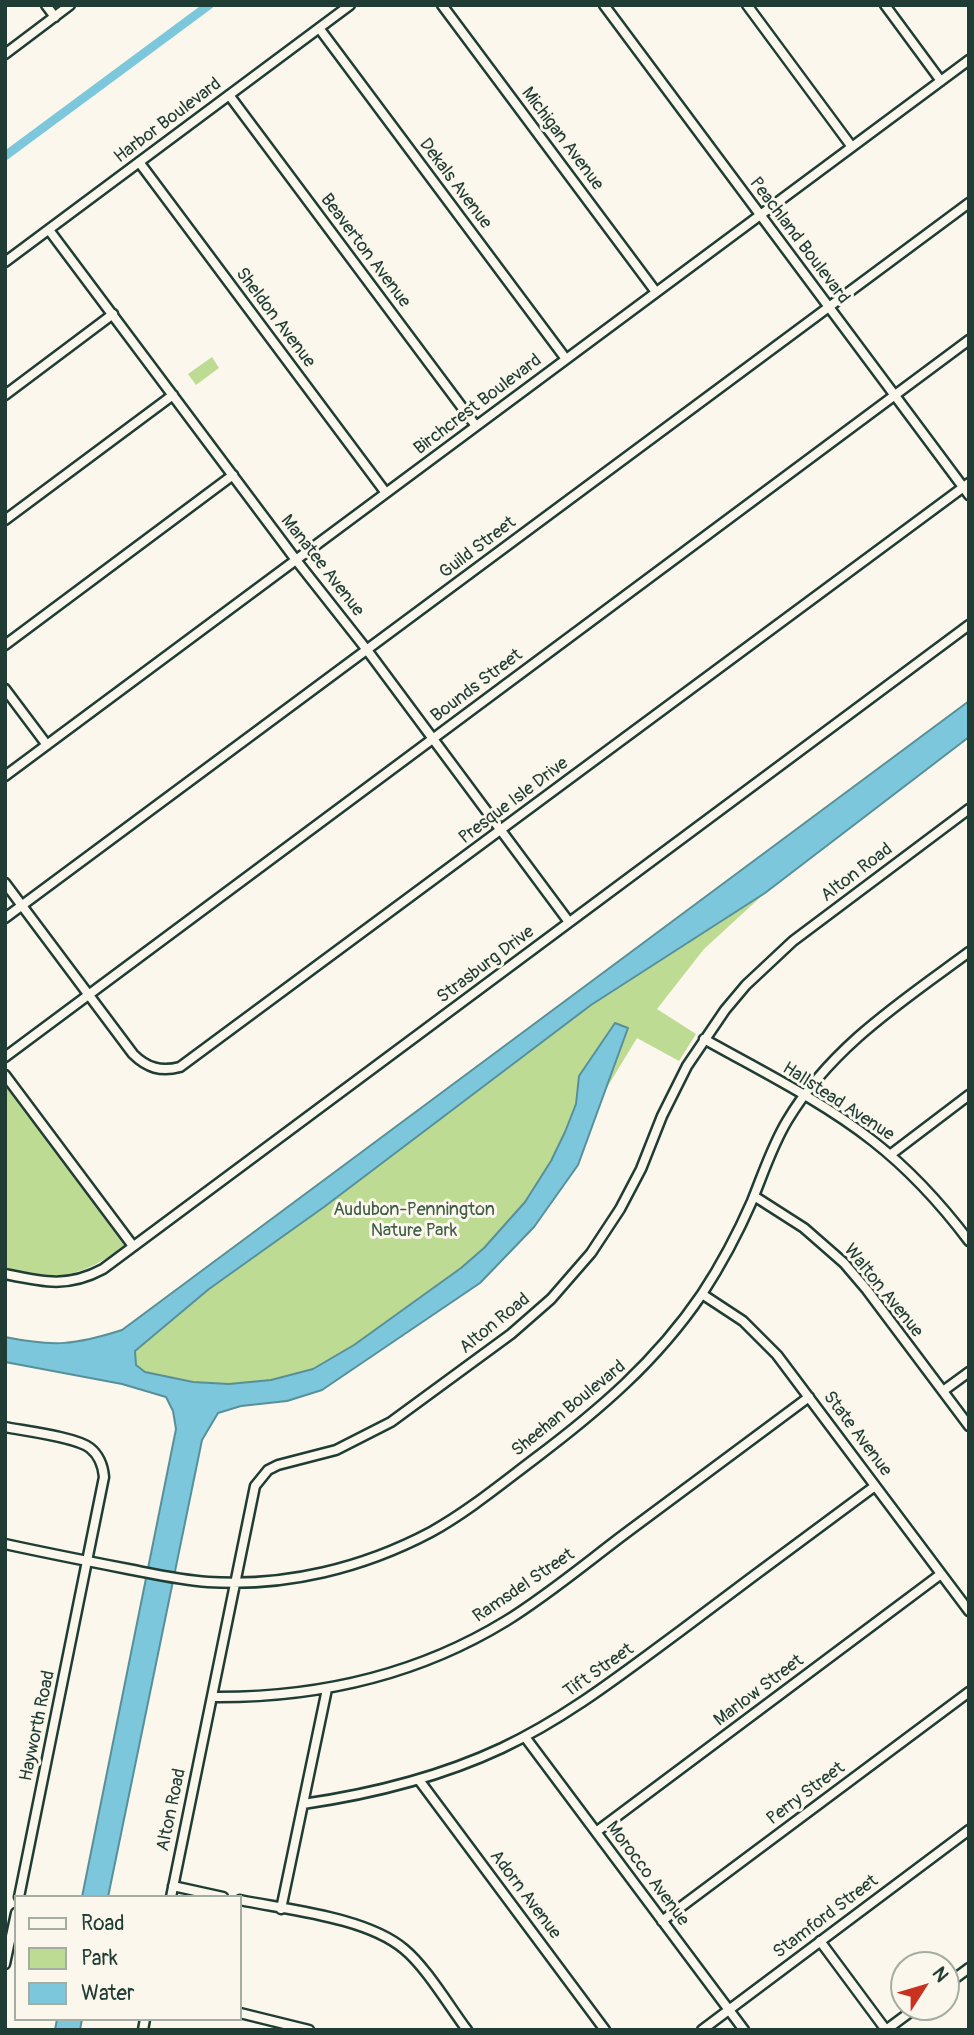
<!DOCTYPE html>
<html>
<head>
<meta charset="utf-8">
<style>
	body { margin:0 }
	#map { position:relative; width:974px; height:2035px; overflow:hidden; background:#fbf7ec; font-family:Pangolin,sans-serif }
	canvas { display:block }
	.frame { position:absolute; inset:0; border:7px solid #1f3d34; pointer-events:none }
	.legend { position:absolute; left:14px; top:1895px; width:228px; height:126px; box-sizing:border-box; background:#fbf7ec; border:2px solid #a3ada2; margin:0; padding:9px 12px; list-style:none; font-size:21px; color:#1f3d34 }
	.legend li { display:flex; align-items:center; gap:14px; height:35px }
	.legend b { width:35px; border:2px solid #a3ada2 }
	.north { position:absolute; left:890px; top:1951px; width:70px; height:70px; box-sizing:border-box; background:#fbf7ec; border:2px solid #a3ada2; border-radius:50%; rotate:53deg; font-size:19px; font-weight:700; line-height:28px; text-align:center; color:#1f3d34 }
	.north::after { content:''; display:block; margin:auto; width:24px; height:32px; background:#c8321e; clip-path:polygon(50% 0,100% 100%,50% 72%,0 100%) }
</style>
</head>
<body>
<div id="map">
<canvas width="974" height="2035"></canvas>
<div class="frame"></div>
<ul class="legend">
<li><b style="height:9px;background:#fbf7ec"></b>Road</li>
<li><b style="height:19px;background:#bedb93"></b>Park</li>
<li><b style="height:19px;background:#7cc7dc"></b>Water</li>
</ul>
<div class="north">N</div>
</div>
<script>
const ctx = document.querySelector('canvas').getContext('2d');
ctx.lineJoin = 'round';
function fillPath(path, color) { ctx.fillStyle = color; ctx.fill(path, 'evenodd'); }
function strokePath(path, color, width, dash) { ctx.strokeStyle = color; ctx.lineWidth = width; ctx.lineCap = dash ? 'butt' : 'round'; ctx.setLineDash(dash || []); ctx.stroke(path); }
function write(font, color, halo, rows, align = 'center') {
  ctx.font = font + ' Pangolin,sans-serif'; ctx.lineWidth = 6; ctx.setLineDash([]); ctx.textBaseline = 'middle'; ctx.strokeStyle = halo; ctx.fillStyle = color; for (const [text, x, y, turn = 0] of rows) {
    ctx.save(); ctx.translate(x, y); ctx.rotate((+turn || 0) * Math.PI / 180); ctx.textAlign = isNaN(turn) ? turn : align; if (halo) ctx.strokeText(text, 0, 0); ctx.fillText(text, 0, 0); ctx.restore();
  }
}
fillPath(new Path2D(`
	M212,357L219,368L196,385L188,374Z
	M765,893L704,949L657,1009L696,1034L679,1061L637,1038L606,1089L628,1029L615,1023L579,1076L576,1104L565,1132L551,1161L525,1202L484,1248L461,1268L354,1345L313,1369L271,1380L229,1384L193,1382L145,1372L136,1365L135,1351L209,1289L591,1005Z
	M5,1085L125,1246C77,1279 62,1280 5,1268Z`), '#bedb93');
const water = new Path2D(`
	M969,701V737L765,893L591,1005L324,1207L209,1289L135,1351L136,1365L145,1372L193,1382L229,1384L271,1380L313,1369L354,1345L461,1268L484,1248L525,1202L551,1161L565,1132L576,1104L579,1076L615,1023L628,1028L578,1165L534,1227L480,1283L322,1390L287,1401L241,1406L218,1413L202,1440L108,1897H82L176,1429L173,1411L166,1397L122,1384L5,1362V1337C54,1347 75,1345 122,1330Z
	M57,2019H82L80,2030H55Z`);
fillPath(water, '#7cc7dc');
strokePath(water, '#579099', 2);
strokePath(new Path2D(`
	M5,156L209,5`), '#7cc7dc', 9);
const minor = new Path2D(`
	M46,5L55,17
	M442,5L656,292
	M604,5L969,495
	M747,5L852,147
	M885,5L941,81
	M319,28L566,359
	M5,54L70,5
	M229,95L476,426
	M139,162L386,493
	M49,230L296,560L367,650L569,922
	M5,262L350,5
	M5,395L113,314
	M5,520L173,395
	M5,645L233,475
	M5,689L47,745
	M5,776L969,60
	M5,883L133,1054C147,1068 161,1072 180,1067L969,483
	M5,918L969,203
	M704,1039C761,1071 822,1101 873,1141C910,1170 941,1204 969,1241
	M5,1057L969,340
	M5,1075L133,1246
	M890,1155L969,1095
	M754,1196L804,1228L844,1263L867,1290L969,1426
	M5,1274C43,1282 68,1288 103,1269L969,625
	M702,1294L743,1321L777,1355L969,1611
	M943,1391L969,1372
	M5,1427C25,1431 76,1437 90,1448C100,1456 103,1466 104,1477L19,1897
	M5,1544C46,1553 87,1561 128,1569C154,1574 181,1580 208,1582C286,1587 363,1568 431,1532C467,1512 500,1485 533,1460C598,1411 656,1362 702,1294C721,1265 738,1233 752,1201C763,1174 772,1146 787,1121C831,1047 901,1002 969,952
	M212,1697C316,1698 416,1676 506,1621C548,1595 586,1563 626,1533C687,1488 748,1442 809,1397
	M525,1737L744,2030
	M419,1780L605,2030
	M303,1804C372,1794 438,1778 502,1748C566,1718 622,1674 679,1632C744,1583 810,1534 875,1486
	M596,1832L941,1574
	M173,1886L223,1897
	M171,1897L255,1486L268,1470L278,1465L336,1450L391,1422L511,1334L551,1299L591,1253L620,1209L641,1169L662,1116L687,1066L725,1010L746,985L793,941L969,809
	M240,1900C288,1910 366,1917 404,1949C426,1967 449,2006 467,2030
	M281,1909L327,1689
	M662,1921L969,1692
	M820,1941L886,2030L917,2007
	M5,1964L16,1913
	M946,1985L969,1968
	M240,2013L309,2030
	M143,2030L145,2019
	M702,2030L969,1830`);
strokePath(minor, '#1f3d34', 13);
strokePath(minor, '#fbf7ec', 8);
write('18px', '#1f3d34', '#fbf7ec', [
	["Harbor Boulevard",168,121,-37],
	["Michigan Avenue",562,139,53],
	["Dekals Avenue",455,184,53],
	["Peachland Boulevard",799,241,53],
	["Beaverton Avenue",365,251,53],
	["Sheldon Avenue",275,318,53],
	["Birchcrest Boulevard",478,405,-37],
	["Guild Street",478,548,-37],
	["Manatee Avenue",322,566,52],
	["Bounds Street",477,686,-37],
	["Presque Isle Drive",514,801,-37],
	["Alton Road",857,873,-37],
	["Strasburg Drive",486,965,-37],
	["Hallstead Avenue",838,1102,33],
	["Walton Avenue",883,1291,51],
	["Alton Road",495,1324,-39],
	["Sheehan Boulevard",569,1409,-39],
	["State Avenue",857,1434,53],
	["Ramsdel Street",524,1586,-34],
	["Tift Street",599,1671,-35],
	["Marlow Street",759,1691,-37],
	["Hayworth Road",38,1726,-78],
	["Perry Street",806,1794,-37],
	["Alton Road",172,1810,-78],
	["Morocco Avenue",647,1874,53],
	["Adorn Avenue",525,1895,53],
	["Stamford Street",826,1917,-37]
]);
write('18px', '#3f5d47', '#fbf7ec', [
	["Audubon-Pennington",414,1210],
	["Nature Park",414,1231]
]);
</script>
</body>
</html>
